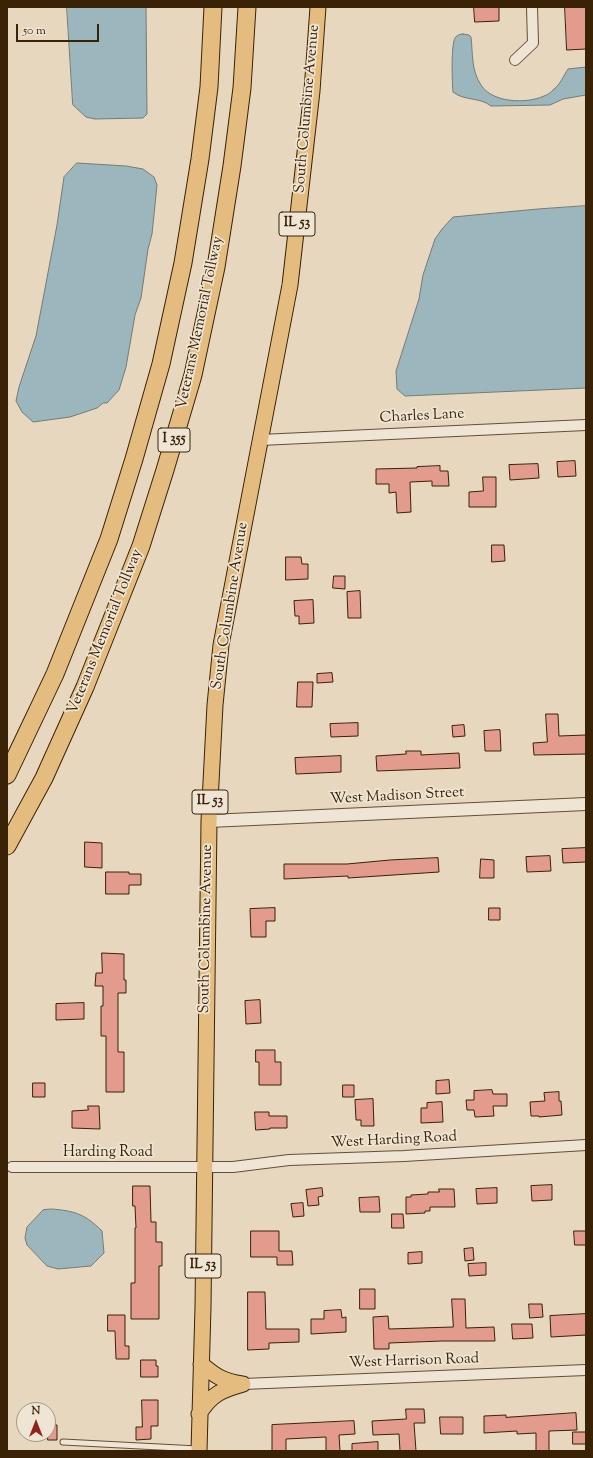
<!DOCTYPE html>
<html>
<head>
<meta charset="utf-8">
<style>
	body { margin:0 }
	#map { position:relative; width:593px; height:1458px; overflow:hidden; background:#e7d7bf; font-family:"Sorts Mill Goudy",serif }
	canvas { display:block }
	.frame { position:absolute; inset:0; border:8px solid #392205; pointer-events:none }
	.north { position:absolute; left:16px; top:1402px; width:40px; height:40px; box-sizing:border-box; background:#efe5d5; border:1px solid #a69782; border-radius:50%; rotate:0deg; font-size:11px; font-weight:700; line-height:16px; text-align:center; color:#392205 }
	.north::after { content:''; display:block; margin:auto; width:14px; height:18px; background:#8f2418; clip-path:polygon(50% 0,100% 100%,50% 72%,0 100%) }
	.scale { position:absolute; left:16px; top:24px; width:83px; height:18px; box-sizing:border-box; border:2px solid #392205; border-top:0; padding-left:5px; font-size:12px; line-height:14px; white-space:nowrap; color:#392205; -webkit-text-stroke:3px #efe5d5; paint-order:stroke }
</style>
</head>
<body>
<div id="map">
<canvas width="593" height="1458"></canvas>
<div class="frame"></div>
<div class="north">N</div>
<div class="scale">50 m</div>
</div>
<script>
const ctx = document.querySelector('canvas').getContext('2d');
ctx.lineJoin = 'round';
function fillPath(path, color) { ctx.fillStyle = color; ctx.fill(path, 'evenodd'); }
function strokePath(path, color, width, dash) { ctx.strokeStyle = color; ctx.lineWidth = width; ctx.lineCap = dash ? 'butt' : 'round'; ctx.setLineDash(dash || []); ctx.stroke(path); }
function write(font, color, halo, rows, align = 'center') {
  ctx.font = font + ' "Sorts Mill Goudy",serif'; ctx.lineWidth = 3.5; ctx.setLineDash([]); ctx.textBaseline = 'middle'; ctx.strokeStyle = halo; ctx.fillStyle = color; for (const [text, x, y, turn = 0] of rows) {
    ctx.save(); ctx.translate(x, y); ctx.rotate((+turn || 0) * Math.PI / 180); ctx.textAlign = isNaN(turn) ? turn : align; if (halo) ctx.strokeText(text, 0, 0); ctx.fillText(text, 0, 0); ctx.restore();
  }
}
const water = new Path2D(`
	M67,7H146L147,114L143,118L95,119L86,117L73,105Z
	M463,34L469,35L471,37C473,54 471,70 481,85C492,103 527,104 544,96C548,95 551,92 554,89C560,85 564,75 568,69L586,67V95L563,99L550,105L491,106C480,97 464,101 453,92C452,82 451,45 455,38C457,35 460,34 463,34Z
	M77,163L126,166L143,169L154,177L157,185L152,234L148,249L141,298L135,315L126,367L119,390L107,403H103L97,408L70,417L33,422L22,412L16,401L19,387L36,336L57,225L64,177Z
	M586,206V388L405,396L397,389L396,371L419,299L423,275L435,239L442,229L453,217L538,209Z
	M52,1209C75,1211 85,1214 102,1231L104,1253L91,1266L58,1269L47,1266L27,1245L25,1238L27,1227L43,1210Z`);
fillPath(water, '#9bb7bd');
strokePath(water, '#747b73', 1);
const building = new Path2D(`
	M474,7H499V21L475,22Z
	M565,7H586V49L567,50Z
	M575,461L576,476L558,477L557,462Z
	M538,464L539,478L510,480L509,465Z
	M440,466V471H448L449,486H432V481L410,482L411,512L397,513L396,492L389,493V484H376V469L417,468V467Z
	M483,477H496V507H469V492L483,491Z
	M492,545H504L505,561L492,562Z
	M286,557H301L302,564H308V579L286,580Z
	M334,576H345V589L333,588Z
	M360,591L361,618H348L347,592Z
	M313,600L314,623L299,624V616H295L294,601Z
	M332,673L333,682L317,683V674Z
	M298,682H313L312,707H297Z
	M546,714H558L559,736L586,735V754L534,755L533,743L547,742Z
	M358,723V736L331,737L330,724Z
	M464,725L465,736L453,737L452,726Z
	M500,730L501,751H485L484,731Z
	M406,751H421V755L459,753L460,768L377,771L376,756L406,754Z
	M341,756V772L296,774L295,758Z
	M85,842L102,843V868L85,867Z
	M586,848V862L563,863L562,849Z
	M550,856L551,871L527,872L526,857Z
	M438,858L439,872L348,878V876L284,879V864H347L390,860Z
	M481,859L494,860V878H480Z
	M106,872H129V874H141V885H129V894H106Z
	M275,908V921H266V937H251L250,909Z
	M489,908H500V920H489Z
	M102,953L124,954V980H126V993H118V1052H124V1092H106V1036H101V1006H103V986H95L96,973H102Z
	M260,1000L261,1023L246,1024L245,1001Z
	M84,1003V1019L56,1020V1004Z
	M256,1050H275V1062H281V1085H259V1062H256Z
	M449,1080L450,1093L436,1094V1081Z
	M33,1083H45V1097H33Z
	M343,1085H354V1097H343Z
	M492,1090L493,1094H507V1106H493L494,1116L475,1117L474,1110H467L466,1100H474V1091Z
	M559,1092V1101H561L562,1115L539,1117V1116H531L530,1102L545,1101L544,1093Z
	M373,1099L374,1126H361V1120H356L355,1100Z
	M442,1102L443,1122L421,1123V1108H427V1103Z
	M88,1106H99L100,1129L72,1128V1111L88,1110Z
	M255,1112H269V1116H287V1128H270V1129L256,1130Z
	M552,1185V1200L532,1201L531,1186Z
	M133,1186H150L151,1222H156V1242H162V1266H159V1319H131V1283H135V1228H136L135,1206H133Z
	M322,1188L323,1196L318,1197L319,1205L308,1206L306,1190Z
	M497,1188V1203L477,1204L476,1189Z
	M439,1189H454L455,1207H430V1211H425V1213L406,1214V1197H411V1195L428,1194V1192H439Z
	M379,1197L380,1212H360L359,1198Z
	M303,1203L304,1216L293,1217L291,1204Z
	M392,1214H403L404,1228H392Z
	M251,1231H279V1251H292L293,1265H277V1257H251Z
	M574,1231H586V1245H575Z
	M473,1248L474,1260L465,1261L464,1249Z
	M422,1252V1263L408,1264V1253Z
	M486,1263V1275L469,1276L468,1264Z
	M360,1289H375V1309H360Z
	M248,1292H265L266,1329H299V1342L269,1343V1349L248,1350Z
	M452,1299H465L466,1328L494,1327L495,1341H442L389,1343V1349H374L373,1317L388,1316L389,1329L453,1327Z
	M529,1304H542L543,1317L530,1318Z
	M341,1310L342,1318L346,1317V1332L311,1334V1319H324V1311Z
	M586,1314V1335L551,1337L550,1316Z
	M108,1315H125V1346H129V1359H116L115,1331H108Z
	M512,1324H532L533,1338L513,1339Z
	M141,1360H156V1366H158V1377H141Z
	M142,1400H158V1426H151V1439L136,1440V1427H142Z
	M406,1409H424L425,1423H414L416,1451H400L399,1434L373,1435L372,1421L406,1419Z
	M576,1413L577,1430L549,1431V1451H536V1433L517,1434V1431L484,1433V1416L506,1415V1417Z
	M440,1417H463V1434H441Z
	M354,1421L355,1434L339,1435L340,1451H326V1437L286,1439V1451H272V1425Z
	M48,1425H57V1440H48Z
	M573,1432H586V1444H573Z
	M378,1442V1451H352V1444Z`);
fillPath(building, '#e29b8c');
strokePath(building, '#392205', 1);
const service = new Path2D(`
	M63,1442L198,1449`);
const minor = new Path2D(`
	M515,60L533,43L532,7
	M260,440L586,425
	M12,1167H233L289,1160L404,1156L586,1145
	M243,1384L586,1370`);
const tertiary = new Path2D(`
	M209,821L586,804`);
const primary = new Path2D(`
	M201,1364C216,1376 222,1381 242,1384
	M199,1414C211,1394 222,1390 243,1384
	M199,1451L203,1307L209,821L215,705L221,645L290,285L312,91L318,7`);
const motorway = new Path2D(`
	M7,775L55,674L109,539L134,459L161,364L183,263L200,159L209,87L213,7
	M7,846L44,778L85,687L141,546L165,470L193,375L216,267L232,166L242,88L247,7`);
strokePath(service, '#644f34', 7);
strokePath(minor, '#644f34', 12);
strokePath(tertiary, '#644f34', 14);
strokePath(primary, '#392205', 17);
strokePath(motorway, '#392205', 19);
strokePath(service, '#efe5d5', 5);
strokePath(minor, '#efe5d5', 10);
strokePath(tertiary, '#efe5d5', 12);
strokePath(primary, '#e4bc80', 15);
strokePath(motorway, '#e4bc80', 17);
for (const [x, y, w] of [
	[297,224,36],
	[174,440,32],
	[210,802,36],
	[203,1266,36]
]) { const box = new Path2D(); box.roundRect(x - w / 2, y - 12, w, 24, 3); ctx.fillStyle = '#efe5d5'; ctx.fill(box); strokePath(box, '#392205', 1); }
write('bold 14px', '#392205', null, [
	["IL 53",297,224],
	["I 355",174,440],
	["IL 53",210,802],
	["IL 53",203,1266]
]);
write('15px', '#392205', '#efe5d5', [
	["South Columbine Avenue",308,109,-85],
	["Veterans Memorial Tollway",201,323,-78],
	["Charles Lane",422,417,-3],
	["South Columbine Avenue",231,606,-81],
	["Veterans Memorial Tollway",106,632,-68],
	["West Madison Street",397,797,-3],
	["South Columbine Avenue",207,929,-89],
	["West Harding Road",394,1141,-3],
	["Harding Road",108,1153],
	["West Harrison Road",414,1362,-2]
]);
</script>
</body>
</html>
